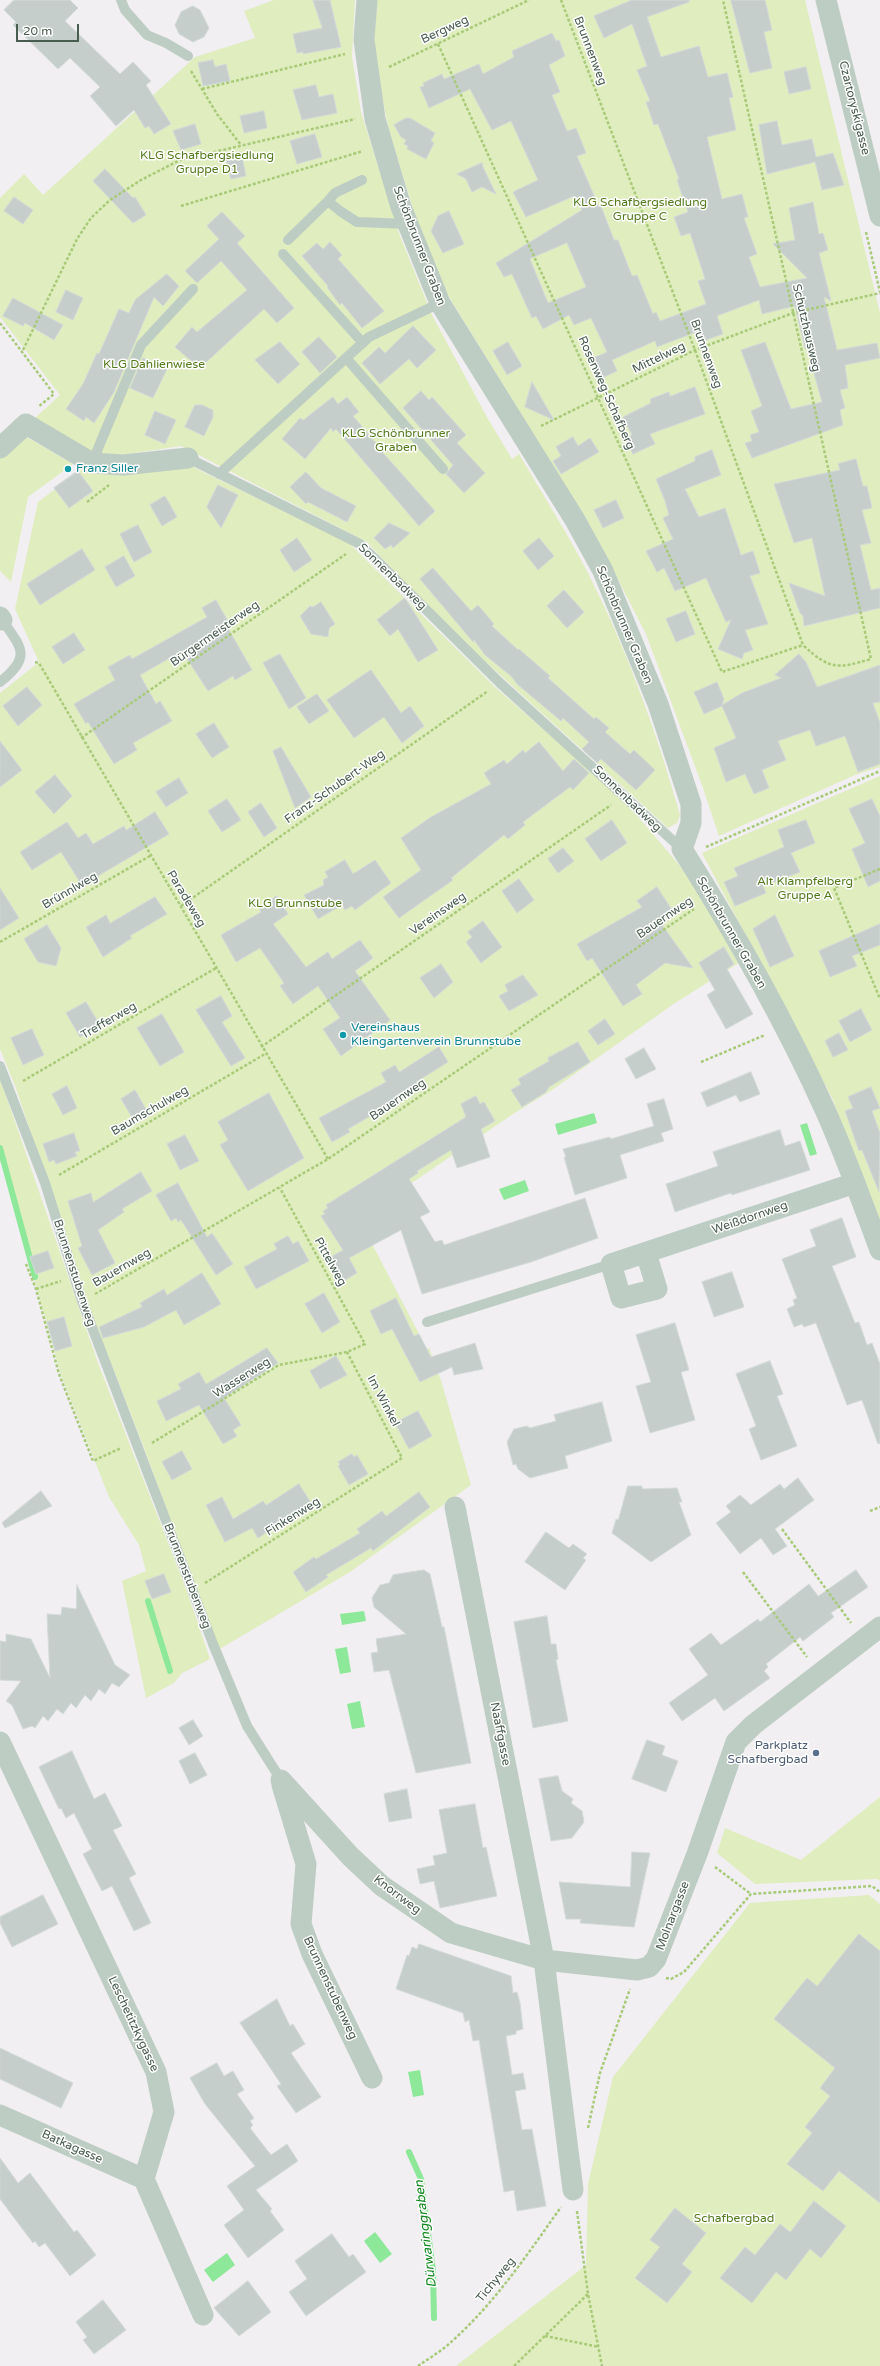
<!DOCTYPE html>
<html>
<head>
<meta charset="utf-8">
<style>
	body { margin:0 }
	#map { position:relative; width:880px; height:2366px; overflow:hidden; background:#f1eff1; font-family:"Varela Round",sans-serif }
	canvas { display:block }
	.scale { position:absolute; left:16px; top:24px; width:63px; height:18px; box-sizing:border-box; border:2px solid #485c4f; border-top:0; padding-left:5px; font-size:12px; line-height:14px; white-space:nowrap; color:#485c4f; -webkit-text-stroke:3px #fff; paint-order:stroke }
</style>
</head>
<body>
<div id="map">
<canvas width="880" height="2366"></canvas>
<div class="scale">20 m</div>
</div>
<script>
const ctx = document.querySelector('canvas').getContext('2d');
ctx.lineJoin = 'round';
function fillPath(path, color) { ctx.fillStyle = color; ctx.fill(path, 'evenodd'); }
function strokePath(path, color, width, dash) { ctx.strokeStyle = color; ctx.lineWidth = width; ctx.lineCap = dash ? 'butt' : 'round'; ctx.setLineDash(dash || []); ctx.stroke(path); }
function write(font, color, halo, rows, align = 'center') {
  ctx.font = font + ' "Varela Round",sans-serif'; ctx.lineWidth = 3; ctx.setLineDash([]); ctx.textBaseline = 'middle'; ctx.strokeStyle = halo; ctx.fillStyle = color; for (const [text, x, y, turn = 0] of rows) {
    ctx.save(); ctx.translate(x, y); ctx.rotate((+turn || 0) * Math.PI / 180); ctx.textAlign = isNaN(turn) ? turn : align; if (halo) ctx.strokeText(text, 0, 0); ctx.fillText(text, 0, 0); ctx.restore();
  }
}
fillPath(new Path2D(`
	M274,0H355L352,57L361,112L400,236L432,315L488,419L512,459L519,454C539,488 561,523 580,558C623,638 655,727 680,815L677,823L668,828L431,612L367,542L181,446L95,459L33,420L60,395L0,317V198L24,174L43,195L195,57L255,38L244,11Z
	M377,0H805L880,313V767L855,775L719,836L703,788L646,634L593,531L449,297L417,222L389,130L376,69L374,44Z
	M23,435L73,464L28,497L11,582L0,571V456Z
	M193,467L349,543L495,687L622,798L710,901L742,961L675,1003L552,1090L513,1114L359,1219L427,1349L429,1348L441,1380L471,1485L350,1572L218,1650L144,1448L86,1299L16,1088L0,1049V693L39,662L15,609L38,502L82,469Z
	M880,776V1223L832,1098L702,853Z
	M0,1078L98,1363L188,1594L210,1659L182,1673L174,1683L146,1698L122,1581L146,1571L139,1545L109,1497L61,1375L5,1174L0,1161Z
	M880,1797V1881L877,1879L755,1884L717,1853L725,1828L801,1860Z
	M869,1895L880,1904V2366H456L586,2265L588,2184L613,2077L750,1903Z`), '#e0edbf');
fillPath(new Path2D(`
	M594,1113L597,1123L558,1135L555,1124Z
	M807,1123L817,1154L810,1156L800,1125Z
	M525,1180L529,1191L504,1200L499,1189Z
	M364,1611L366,1621L342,1625L340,1614Z
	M347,1647L351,1672L340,1674L335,1649Z
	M360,1701L365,1727L352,1729L347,1704Z
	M420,2070L424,2095L413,2097L408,2072Z
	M375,2232L392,2254L380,2263L364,2241Z
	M227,2253L235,2265L213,2282L204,2270Z`), '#8ee899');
strokePath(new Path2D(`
	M0,1148L35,1277
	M148,1601L170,1671
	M409,2152L421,2179L433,2271L434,2318`), '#8ee899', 6);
const building = new Path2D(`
	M14,0H70L78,8L65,21L120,74L133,62L151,81L146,85L171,124L154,134L149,126L145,128L134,110L116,126L90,96L100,87L70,58L58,69L13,25L16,22L4,10Z
	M313,0H330L341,47L303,54V52L297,53L293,34L322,28Z
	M632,0H689V2L647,17L661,57L699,46L708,77L727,73L733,97L729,98L736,130L707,137L722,199L742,194L748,217L744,218L757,254L749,257L760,287L807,278L773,244L795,240L789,208L813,202L819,234L823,233L828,250L819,253L831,301L824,297L837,350L877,343L880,358L845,365L848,388L840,390L845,408L840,410L843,425L752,458L745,443L752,441L750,435L759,432L751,411L762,406L741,350L765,342L791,409L822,402L813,370L811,347L805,349L795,306L762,314L759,300L717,316L723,334L706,340L705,337L699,339L696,332L657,347L655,341L612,360L617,371L602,378L591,359L607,352L591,318L574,325L569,315L543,329L536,316L532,318L512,274L504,277L496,263L582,210L574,196L526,217L513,192L538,180L511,121L492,130L470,89L429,108L420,87L424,86L423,83L442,74L444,79L479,64L483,74L514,57L512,51L552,33L556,41L559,40L565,56L549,65L560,92L552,95L567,131L576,128L586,153L577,156L599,207L601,206L614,240H618L632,276L637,275L653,314L656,312L660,321L706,304L698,281L705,279L690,233L681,236L674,217L688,212L677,180L679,179L658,124L654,125L646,102L650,101L637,70L647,66L632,24L604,38L594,16ZM567,243L586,287L548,303L530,259Z
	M731,0H765L772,30L764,32L772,68L750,73Z
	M193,6L200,10L209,28L204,37L193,42L179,34L175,25L181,12Z
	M213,60L215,67L226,64L230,81L203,86L198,63Z
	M806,67L811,89L789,94L784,72Z
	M316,85L319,97L333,94L337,113L302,120L293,90Z
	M264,111L267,128L244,133L240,116Z
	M406,118H410L435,133L431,141L434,143L426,159L407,149L408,146L404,144L406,140L401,137L394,125Z
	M777,121L782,145L812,139L816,157L833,153L844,185L822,190L815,162L767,174L759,125Z
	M195,124L201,144L181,150L173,131Z
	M315,134L322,157L297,164L290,141Z
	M241,152L246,176L231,179L225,155Z
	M482,163L483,167L496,194L482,187L472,192L466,179L457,174Z
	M105,169L133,198L135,197L146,215L133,223L93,181Z
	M14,197L33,210L23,224L4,211Z
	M449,211L464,244L443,253L431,231L438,216Z
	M222,212L245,236L237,243L294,308L277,323L264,309L202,366L199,362L196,365L175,347L192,327L197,332L247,290L221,261L197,283L185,271L219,239L207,226Z
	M330,242L342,255L338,259L384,311L362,328L342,303L340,305L327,287L328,286L302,256L317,243L323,249Z
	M167,274L179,286L163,306L154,297L114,392L94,423L86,417L84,421L66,409L83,384L97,353L99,354L119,309L129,313L135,300Z
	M66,290L83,298L73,320L56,312Z
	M13,298L63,325L54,340L25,323L23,326L3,316Z
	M413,326L436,350L417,368L409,359L380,384L362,363L379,347L385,353Z
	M319,337L337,357L320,373L302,352Z
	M280,342L300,364L278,384L255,360Z
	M508,342L522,366L507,375L493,351Z
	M143,358L167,369L153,398L130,388Z
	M532,382L554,420L525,407Z
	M695,387L705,414L650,434L655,444L633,454L625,438L632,435L623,417L651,403L650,399L669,392L670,396Z
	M421,391L429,400L432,397L466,435L457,443L485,473L464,493L446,474L453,465L403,408Z
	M333,397L338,404L347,397L359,412L353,416L376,443L375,444L435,511L419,526L336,429L333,432L331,428L305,459L282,439L300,418L303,420Z
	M195,405H202L213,410V417L204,436L185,427Z
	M155,411L176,420L165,444L145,435Z
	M573,437L578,446L590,438L599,452L561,474L553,461L561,456L556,447Z
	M712,450L721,475L685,489L699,517L725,508L741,555L753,551L760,573L750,576L768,624L745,630L753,650L744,653L742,659L718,649L731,620L726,622L706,578L675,591L664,568L657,572L646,551L673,539L663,518L669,515L665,501L656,479L695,461V457Z
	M856,459L863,486H867L872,508L862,510L871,543L860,545L871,590L880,588V608L804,626L803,616L800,613L789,583L825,596L812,538L794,543L774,484L840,470L838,464Z
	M78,471L93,491L69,508L54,488Z
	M306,472L321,488L356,506L347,522L308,502L306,504L290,487Z
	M218,485L238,495L221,528L207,507Z
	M165,496L177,517L162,526L150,505Z
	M616,500L624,518L603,528L594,510Z
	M389,523L410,533L393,548L391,545L385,549L374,538Z
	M138,525L152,552L134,562L120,534Z
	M297,538L312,560L294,572L280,550Z
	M539,538L554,556L538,570L523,551Z
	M82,549L95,570L40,605L27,584Z
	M124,556L135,576L116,587L105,567Z
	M433,568L471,611L478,605L494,624L492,626L518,650L519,649L550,676L548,678L594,719L596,717L609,728L605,732L630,754L634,750L655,770L636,790L601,759L597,763L582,749L589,742L563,718L561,721L517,684L511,676L485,655L474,640L473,642L420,579Z
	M564,590L584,612L567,628L547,606Z
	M405,598L438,650L418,662L398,629L390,636L377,620Z
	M216,600L229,623L226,625L252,670L235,680L233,676L208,691L182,651L140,675L156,704L160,701L172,721L133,743L137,750L114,764L88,722L86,724L74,704L115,680L108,667L130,655L132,659L207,617L202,608Z
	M321,602L335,624L329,628L328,637L311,634L300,616L310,606L313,607Z
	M686,611L695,634L676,642L666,619Z
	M74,633L85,650L63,664L52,647Z
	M280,654L306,698L289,709L263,663Z
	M799,654L806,662L817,687L880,665V702L873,703L880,723V764L858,772L845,736L816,746L810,730L778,741L786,760L762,770L769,788L754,794L745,774L726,782L714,748L736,738L722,706L704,714L694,692L717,682L724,699L722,705L742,693L781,678L775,675Z
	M371,670L401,713L410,706L424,726L402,743L384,717L354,738L327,700Z
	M27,687L42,705L18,726L3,706Z
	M317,694L329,711L309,724L297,707Z
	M214,723L229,747L212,758L196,734Z
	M0,741L22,770L0,787Z
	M539,742L563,771L574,759L589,773L573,790L570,787L523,822L525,825L508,839L504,835L451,878L453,880L399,918L383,897L421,870L401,838L431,817L491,784L484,773L504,760L507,764L523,750L525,753Z
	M281,747L311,797L295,808L273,751Z
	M55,775L72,796L54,814L35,792Z
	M179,778L188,793L166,807L156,792Z
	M227,799L241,820L222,832L208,811Z
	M872,799L880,816V881L868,887L852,849L865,843L849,809Z
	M261,803L277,828L264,837L248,812Z
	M155,812L169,834L98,876L99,877L83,887L61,852L32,870L20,852L67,822L78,838L86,833L93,844L124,826L126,830Z
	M612,820L627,843L601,861L585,839Z
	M806,820L815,843L791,853L800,872L763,886L766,893L735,906L724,882L738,876L734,868L784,847L778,830Z
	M563,848L574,861L558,873L548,859Z
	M345,860L353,874L375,860L391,883L355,910L352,906L345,910L342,905L318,919L304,895L324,885L323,880L328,877L325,872Z
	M519,879L534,900L517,913L502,891Z
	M657,887L674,913L660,922L693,968L665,963L636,985L642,994L623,1006L592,958L587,961L577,944L642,907L637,901Z
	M0,888L19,918L0,930Z
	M277,896L288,914L273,924L306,967L328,952L332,959L360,940L373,958L355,971L390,1020L341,1056L323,1029L340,1018L318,986L293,1004L280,986L284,983L260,948L236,962L221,935L261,912L259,908Z
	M155,897L167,914L130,936L132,938L103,957L86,927L106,915L110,923Z
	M775,915L794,956L770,967L753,929Z
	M483,921L502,947L481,963L466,942L472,937L468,932Z
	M880,924V945L852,956L857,966L830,977L819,951Z
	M47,925L61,948L56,966L38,962L24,939Z
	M724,947L734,964L727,969L753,1014L726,1029L707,995L715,990L699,963Z
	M441,964L453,982L434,998L420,978Z
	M523,975L538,995L509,1011L499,996L508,991L505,985Z
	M221,996L232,1016L222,1022L245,1058L231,1066L196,1010Z
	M86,1002L100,1025L80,1037L66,1013Z
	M861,1009L872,1030L850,1042L839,1021Z
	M162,1014L184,1052L160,1066L137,1028Z
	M605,1019L615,1034L598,1045L588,1031Z
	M32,1029L44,1055L23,1065L11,1038Z
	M839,1033L848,1050L833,1057L825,1041Z
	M578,1042L590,1062L549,1087L546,1092L522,1107L511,1090L521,1084L518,1079L549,1061L548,1058Z
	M439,1047L448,1062L416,1082L419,1088L348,1129L350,1132L332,1142L319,1118L386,1082L381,1073L395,1065L399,1072Z
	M644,1048L656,1069L636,1079L625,1059Z
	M751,1072L760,1094L740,1102L736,1095L707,1107L701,1093Z
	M67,1086L77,1108L63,1115L52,1094Z
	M871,1087L880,1108L872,1111L880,1133L879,1192L862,1150L859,1151L845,1111L853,1108L848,1097Z
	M135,1090L147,1111L133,1119L121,1099Z
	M269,1093L304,1158L248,1191L220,1145L228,1140L218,1122Z
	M476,1096L480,1104L484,1102L495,1121L481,1129L490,1157L457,1168L451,1150L417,1171L418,1173L409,1179L430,1212L420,1217L435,1242L442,1240L444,1245L585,1198L598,1238L531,1262L422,1294L401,1230L349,1258L357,1273L340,1283L327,1259L343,1250L321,1216L325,1214L323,1211L328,1208L326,1205L466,1117L461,1104Z
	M664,1099L673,1129L661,1133L664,1141L620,1155L627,1178L575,1195L564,1157H566L563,1149L610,1137L611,1139L654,1126L647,1104Z
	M780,1130L785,1146L800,1141L810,1170L732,1195L731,1193L675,1212L666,1184L718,1166L713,1152Z
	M74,1133L80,1151L75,1152L77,1156L56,1164L54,1160L49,1162L43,1144Z
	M185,1135L199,1161L180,1170L167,1144Z
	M141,1172L152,1191L122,1209L124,1212L98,1230L115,1263L92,1275L78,1248L82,1246L68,1201L91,1193L93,1202Z
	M178,1183L207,1237L212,1233L233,1264L216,1275L181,1220L178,1222L176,1218L171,1221L156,1195Z
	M842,1218L856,1257L832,1266L855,1323L859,1322L867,1345L872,1343L880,1364V1443L878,1444L862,1400L847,1405L816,1323L804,1327L802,1324L794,1327L787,1309L795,1305L793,1300L797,1298L782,1259L816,1246L810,1230Z
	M288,1236L293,1244L298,1241L309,1261L256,1289L244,1267L277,1249L274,1244Z
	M48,1251L54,1268L36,1274L30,1257Z
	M732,1272L744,1307L714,1317L702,1282Z
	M202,1273L221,1304L184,1325L176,1310L144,1327L103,1338L99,1327L142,1307L140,1303L164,1289L167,1295Z
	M324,1293L340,1322L322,1333L305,1304Z
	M396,1298L414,1336L419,1334L431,1357L475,1343L483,1369L454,1375L452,1367L420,1382L392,1329L381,1334L370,1311Z
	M64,1317L72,1346L55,1351L47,1322Z
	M675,1323L689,1370L681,1372L695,1420L650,1433L636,1386L651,1382L636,1335Z
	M267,1348L278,1363L224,1398L241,1425L233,1430L237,1436L223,1444L199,1405L166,1421L157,1401L181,1389L178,1384L199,1372L206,1384Z
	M336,1356L347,1375L320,1389L310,1371Z
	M770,1361L783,1394L777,1396L797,1446L761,1460L749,1429L756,1426L736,1374Z
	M602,1402L612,1441L565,1456L568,1468L530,1478L518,1469L516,1464L513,1465L507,1442L514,1429L527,1426L530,1428L556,1421L554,1415Z
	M418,1411L432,1436L409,1449L395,1423Z
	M182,1451L192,1469L172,1480L162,1462Z
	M352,1454L354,1457L357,1455L368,1474L349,1485L338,1466L340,1464L338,1462Z
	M798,1478L814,1500L775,1529L787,1546L773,1555L761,1538L740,1554L716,1523L731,1512L726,1506L740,1495L751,1505L780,1484L784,1489Z
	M299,1484L311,1503L258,1538L252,1528L225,1542L206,1505L222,1497L233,1519L263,1501L266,1505Z
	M628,1486H642V1489L677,1488L682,1502H679L691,1535L651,1562L612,1533L616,1519L618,1520Z
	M41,1491L52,1506L5,1528L2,1523Z
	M419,1492L430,1507L373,1551L371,1548L326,1575L328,1577L306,1592L293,1572L314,1557L316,1559L360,1533L357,1529L382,1511L386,1516Z
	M546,1532L569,1548L573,1544L587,1554L583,1558L586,1560L565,1590L525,1562Z
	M424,1570L430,1574L442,1627H444L471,1763L416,1773L389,1670L374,1672L371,1653L378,1652L376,1639L406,1634L374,1607L372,1598L380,1585L389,1583L393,1575Z
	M856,1570L868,1587L831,1613L834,1617L803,1641L800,1637L766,1664L768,1667L764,1671L770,1678L724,1711L715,1698L682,1721L669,1703L708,1675L689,1649L711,1633L721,1645L758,1619L760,1622L809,1584L818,1596Z
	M164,1574L171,1592L152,1599L145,1581Z
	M77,1585L115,1665L130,1675L119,1687L112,1683L105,1694L99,1689L91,1701L85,1695L76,1708L71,1703L63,1714L57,1709L48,1721L43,1716L35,1728L32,1726L23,1729L12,1705L6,1701L21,1681L0,1680V1641L6,1642V1634L31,1639L50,1678L47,1614L61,1615L62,1607L76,1609Z
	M547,1616L551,1644H556L558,1659L556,1660L568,1721L533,1728L514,1622Z
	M193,1720L203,1736L189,1745L179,1728Z
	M647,1740L665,1746L662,1755L678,1761L666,1792L632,1779Z
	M72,1751L94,1799L105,1793L122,1826L113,1830L136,1874L129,1878L151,1923L134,1931L112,1886L102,1891L83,1854L92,1849L74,1813L66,1818L61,1808L59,1809L39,1767Z
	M195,1753L207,1775L190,1784L179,1761Z
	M558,1776L562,1791L573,1799L571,1803L582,1811L584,1822L572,1838L551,1841L539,1779Z
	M407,1789L412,1818L389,1822L384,1794Z
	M475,1804L483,1848L486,1847L497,1896L440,1908L434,1881L420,1884L417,1869L435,1865L433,1856L447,1853L439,1810Z
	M632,1852L650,1853L634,1927L580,1923L581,1919H566L559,1882L630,1887Z
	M43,1895L58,1924L12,1947L0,1923V1917Z
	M859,1934L880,1951V2203L839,2171L823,2191L787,2164L812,2133L805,2127L830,2096L820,2088L835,2068L774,2019L807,1978L817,1986Z
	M419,1944L511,1976L513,1993L517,1992L520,2003L523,2029L516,2031V2034L506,2036L512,2075L523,2073L526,2089L515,2091L522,2130L532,2129L546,2206L517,2211L514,2190L504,2192L479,2040L473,2041L469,2020L465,2022L463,2013L396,1989L407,1955L409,1956L412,1947L417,1949Z
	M277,1999L290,2026L293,2024L305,2044L291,2053L321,2097L296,2113L277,2086L281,2084L240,2023Z
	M0,2048L73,2083L61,2108L0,2079Z
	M217,2063L224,2076L233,2071L244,2090L237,2094L254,2118L250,2121L253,2125L250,2128L271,2155L287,2144L298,2161L256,2190L272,2209L270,2211L284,2230L248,2258L224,2225L244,2210L227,2186L255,2166L205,2104L190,2078Z
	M0,2158L18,2183L30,2173L74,2232L77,2230L96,2255L70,2276L45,2243L39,2247L35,2241L33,2243L0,2199Z
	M814,2201L846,2226L821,2258L810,2249L786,2280L776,2272L752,2303L720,2278L745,2247L755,2255L780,2224L790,2232Z
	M675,2208L706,2233L682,2264L692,2272L667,2303L635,2278L660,2247L650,2240Z
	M332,2234L349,2257L353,2254L366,2272L306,2316L289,2292L307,2279L295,2261Z
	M248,2281L271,2312L239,2336L214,2308Z
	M103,2300L126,2330L94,2354L83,2340L87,2337L76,2322Z`);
fillPath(building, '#c6cecb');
strokePath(building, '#d3dad8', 1);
strokePath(new Path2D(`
	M561,0L695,350L803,645C830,670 837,669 871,659L723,0
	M438,44L722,672L803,645
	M389,67L529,0
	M191,71L217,114L241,145
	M202,89L345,54
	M181,206L363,151
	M866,232L880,292
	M0,323L54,394L38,407
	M23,350L77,239L91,218L110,200L141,180L180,160L355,119
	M541,426L695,350L793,313L880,293
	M87,502L109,485
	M35,662L39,663L328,1159
	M81,738L346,554
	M706,847L880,771
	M880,869L834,888L880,999
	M181,906L488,691
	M0,942L150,856
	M261,1047L611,805
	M701,1062L765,1035
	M23,1081L216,968
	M59,1175L265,1054
	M26,1264L36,1289L59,1374L93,1461L121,1448
	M36,1289L61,1281
	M95,1294L328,1159L694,909
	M152,1443L279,1365L347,1352L365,1344L280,1188
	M870,1511L880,1507
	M782,1529L851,1623
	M743,1572L807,1657
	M205,1583L402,1458L347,1352
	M715,1867L751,1894
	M666,1978L671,1979L684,1972L751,1894L872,1886L880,1892
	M588,2128L600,2073L630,1989
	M577,2211L588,2294L602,2366
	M545,2336L599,2347
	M418,2366C428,2359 440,2352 450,2343C495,2303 527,2255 561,2207
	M514,2366L588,2294`), '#a8ca79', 2.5, [3, 2]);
strokePath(new Path2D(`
	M121,0L125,10L147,35L166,43L188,56
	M328,201L335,193L362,180
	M288,240L328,201L340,211L357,222L409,224
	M283,254L363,343
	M347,359L443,469
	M188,458L360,544L500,683L682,849
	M92,463L141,345L193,289
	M219,474L369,337L440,303
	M0,682C31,657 23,649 2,620
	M0,1066L45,1183L82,1301L213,1644L247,1726L281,1780
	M427,1322L611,1264`), '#becdc4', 10);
strokePath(new Path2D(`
	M367,0L364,40L375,119L401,207L440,303L575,520L603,571L658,704L691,804V823L682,849C735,933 785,1021 826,1112C846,1157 863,1204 880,1250
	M826,0L880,216
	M0,448L26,424L92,463L123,465L188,458
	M0,617L2,620
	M646,1253L657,1289L621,1298L611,1264L855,1183
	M455,1507L544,1960L573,2190
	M0,1742L156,2072L164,2112L144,2179L203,2315
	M281,1780L350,1856L382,1886L451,1933L544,1960L637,1970L649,1967L656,1959L697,1854L736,1742L753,1725L880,1627
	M282,1785L306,1864L301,1924L312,1954L372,2078
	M0,2115L144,2179`), '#becdc4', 21);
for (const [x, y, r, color] of [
	[68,469,4,"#0f9aa8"],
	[343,1035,4,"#0f9aa8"],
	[816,1753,4,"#5c6f8a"]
]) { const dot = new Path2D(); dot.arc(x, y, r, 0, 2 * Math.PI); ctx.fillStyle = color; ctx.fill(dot); strokePath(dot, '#fff', 1.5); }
write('12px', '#485c4f', '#fff', [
	["Bergweg",445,30,-25],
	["Brunnenweg",590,51,69],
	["Czartoryskigasse",854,108,76],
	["Schönbrunner Graben",419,246,69],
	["Schutzhausweg",806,328,77],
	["Brunnenweg",706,354,70],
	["Mittelweg",659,358,-26],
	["Rosenweg-Schafberg",606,393,66],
	["Sonnenbadweg",392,577,44],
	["Schönbrunner Graben",624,625,67],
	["Bürgermeisterweg",215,634,-35],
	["Franz-Schubert-Weg",335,787,-35],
	["Sonnenbadweg",627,799,44],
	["Brünnlweg",70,891,-30],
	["Paradeweg",186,899,59],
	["Vereinsweg",438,914,-35],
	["Bauernweg",665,918,-34],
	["Schönbrunner Graben",731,933,60],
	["Trefferweg",109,1021,-30],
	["Bauernweg",398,1100,-34],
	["Baumschulweg",150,1111,-30],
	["Weißdornweg",750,1218,-19],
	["Pittelweg",330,1262,61],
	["Bauernweg",122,1268,-30],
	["Brunnenstubenweg",74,1273,72],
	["Wasserweg",242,1378,-32],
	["Im Winkel",383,1401,62],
	["Finkenweg",293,1517,-32],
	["Brunnenstubenweg",187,1576,69],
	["Naaffgasse",500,1734,79],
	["Knorrweg",397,1895,37],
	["Molnargasse",673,1916,-69],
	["Brunnenstubenweg",330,1988,65],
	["Leschetitzkygasse",133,2024,65],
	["Batkagasse",72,2147,24],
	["Tichyweg",496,2280,-51]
]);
write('12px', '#547b1b', '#fff', [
	["KLG Schafbergsiedlung",207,156],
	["Gruppe D1",207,170],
	["KLG Schafbergsiedlung",640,203],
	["Gruppe C",640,217],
	["KLG Dahlienwiese",154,365],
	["KLG Schönbrunner",396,434],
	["Graben",396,448],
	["Alt Klampfelberg",805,882],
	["Gruppe A",805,896],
	["KLG Brunnstube",295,904],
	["Schafbergbad",734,2219]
]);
write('12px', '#0d838f', '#fff', [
	["Franz Siller",76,469],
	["Vereinshaus",351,1028],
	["Kleingartenverein Brunnstube",351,1042]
], 'left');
write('12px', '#4e5e75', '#fff', [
	["Parkplatz",808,1746],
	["Schafbergbad",808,1760]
], 'right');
write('italic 13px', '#12871f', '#fff', [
	["Dürwaringgraben",426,2234,-97]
]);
</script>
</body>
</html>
